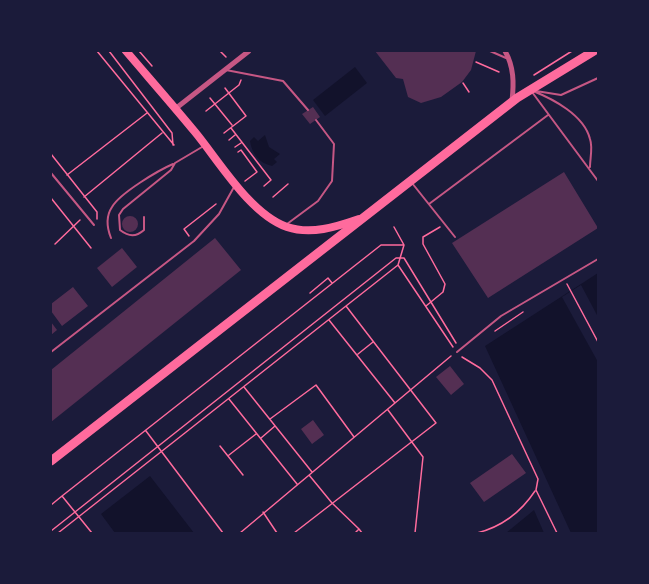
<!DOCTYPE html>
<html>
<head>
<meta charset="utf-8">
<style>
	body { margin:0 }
	#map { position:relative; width:649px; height:584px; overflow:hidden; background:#1b1b3a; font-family:Georgia,serif }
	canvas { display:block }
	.frame { position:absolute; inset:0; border:52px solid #1b1b3a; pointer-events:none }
</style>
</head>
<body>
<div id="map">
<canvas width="649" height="584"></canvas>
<div class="frame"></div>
</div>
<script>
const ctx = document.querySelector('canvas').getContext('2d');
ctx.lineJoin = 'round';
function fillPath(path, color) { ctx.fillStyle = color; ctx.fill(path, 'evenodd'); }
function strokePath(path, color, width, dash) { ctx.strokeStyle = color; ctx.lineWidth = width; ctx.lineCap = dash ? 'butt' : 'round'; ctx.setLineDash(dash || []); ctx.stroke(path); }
fillPath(new Path2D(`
	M355,67L367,83L325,116L313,100Z
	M265,135L269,147L280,154L274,159L277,162L272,166C259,163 252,154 250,141L254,137L258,141Z
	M598,273V533H571L485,346Z
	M150,476L194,533H115L101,514Z
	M534,510L544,533H506Z`), '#12122b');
fillPath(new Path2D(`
	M581,285L598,317V362L562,297Z`), '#1b1b3a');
fillPath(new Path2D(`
	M375,51H476L471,70L462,82L441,97L421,103L408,97L403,79L396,78Z
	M313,107L320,117L310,124L302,114Z
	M564,172L598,228L488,298L452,243Z
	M122 224a8 8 0 1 1 16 0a8 8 0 1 1-16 0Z
	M215,238L241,270L51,422V370Z
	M122,248L137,267L112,287L97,268Z
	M73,287L88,306L62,326L51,311V304Z
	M51,322L57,330L51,335Z
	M450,366L464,384L451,395L436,377Z
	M313,420L324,435L312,444L301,429Z
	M512,454L526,473L484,502L470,483Z`), '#542f53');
strokePath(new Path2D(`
	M97,51L174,145
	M109,51L172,133L173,145
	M139,51L152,66
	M220,51L226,57
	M476,62L499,72
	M534,75L572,51
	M463,83L469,92
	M210,98L232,125
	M206,111L239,85L241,80
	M231,128L271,180L264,186
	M224,133L246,116L225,88
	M229,140L235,135
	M235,147L241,143
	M238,152L241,150L257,172L245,181
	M51,154L97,212V219
	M67,175L147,113
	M84,197L162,133
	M273,197L288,184
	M51,198L91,248
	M394,227L404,245L398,265L453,347
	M189,236L184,229L216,204
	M55,244L80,220
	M567,284L598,342
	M310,293L328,278L332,283
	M426,306L443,292L445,284L423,244V237L440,227
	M329,320L395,403
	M495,331L523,312
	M358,354L373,342
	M462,357L480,368L492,380L538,479L536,490L557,533
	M244,387L312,472
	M229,399L297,484
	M388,410L423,457L415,533
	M270,419L316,385L354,437
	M146,431L223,533
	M261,438L275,426
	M220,446L243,475
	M229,455L256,434
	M309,475L332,503L359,529
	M51,505L62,496
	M263,512L277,533
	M51,531L396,258H404L456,343
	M58,533L398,265
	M92,533L62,496L381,245H404
	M240,533L451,356
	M294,533L436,423L346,306
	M355,533L359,529L362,533
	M477,533C501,527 521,512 535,491`), '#ff6b9d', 1.5);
strokePath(new Path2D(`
	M490,51L506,58
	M226,70L283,81L308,110
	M533,91C553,99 584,115 590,139C593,147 590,159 590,167
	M536,91L561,95L598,78
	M532,92L598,181
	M51,173L94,225
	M412,183L455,237
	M429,204L548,115
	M144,217V230C136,237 129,237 120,230L119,215L123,209L171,170L175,163L202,147
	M287,224L318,201L332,181L334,144L316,120
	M111,238C107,228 106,216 112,207C120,193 159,170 173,164
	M51,352L194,241L219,214L234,187
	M457,352L501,316L598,259`), '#c65784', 2);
strokePath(new Path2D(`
	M505,51C514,67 514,83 512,101
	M175,109L249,51`), '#c65784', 5);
strokePath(new Path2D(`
	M126,51C149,78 172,104 195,132C219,161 250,214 287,227C311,235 336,227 359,219`), '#ff6b9d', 8);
strokePath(new Path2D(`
	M51,461L517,98L594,51`), '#ff6b9d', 9);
</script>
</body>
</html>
